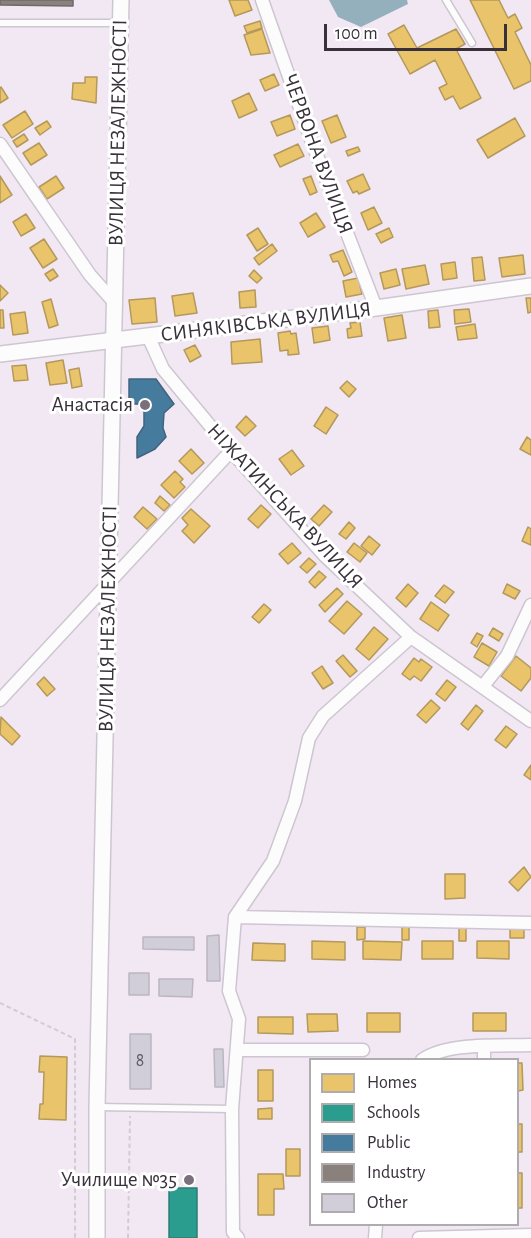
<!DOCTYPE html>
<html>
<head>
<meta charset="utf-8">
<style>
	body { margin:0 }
	#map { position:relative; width:531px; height:1238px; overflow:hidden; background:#f1e8f4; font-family:"Alegreya Sans",sans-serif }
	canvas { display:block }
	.legend { position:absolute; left:309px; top:1058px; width:210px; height:168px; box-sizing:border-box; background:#fff; border:2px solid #afacb0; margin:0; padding:8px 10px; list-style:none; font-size:18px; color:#38303a }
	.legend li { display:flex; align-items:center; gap:12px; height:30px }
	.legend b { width:30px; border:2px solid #afacb0 }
	.scale { position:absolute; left:324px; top:24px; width:183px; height:27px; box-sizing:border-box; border:3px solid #38303a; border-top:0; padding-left:8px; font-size:18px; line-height:21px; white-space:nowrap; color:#38303a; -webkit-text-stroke:4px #fff; paint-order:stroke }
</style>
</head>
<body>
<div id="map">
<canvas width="531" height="1238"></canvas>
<ul class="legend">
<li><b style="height:16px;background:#e9c46a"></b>Homes</li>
<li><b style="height:16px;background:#2a9d8f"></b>Schools</li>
<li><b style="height:16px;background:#457b9d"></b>Public</li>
<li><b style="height:16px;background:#8a817c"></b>Industry</li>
<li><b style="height:16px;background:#d1cdd9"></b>Other</li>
</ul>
<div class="scale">100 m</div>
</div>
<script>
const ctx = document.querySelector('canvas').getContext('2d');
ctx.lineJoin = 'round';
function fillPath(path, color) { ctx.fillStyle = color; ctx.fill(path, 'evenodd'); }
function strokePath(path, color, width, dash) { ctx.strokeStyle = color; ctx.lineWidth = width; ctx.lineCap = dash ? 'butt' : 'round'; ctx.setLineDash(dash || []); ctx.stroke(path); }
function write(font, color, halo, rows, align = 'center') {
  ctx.font = font + ' "Alegreya Sans",sans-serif'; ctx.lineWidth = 6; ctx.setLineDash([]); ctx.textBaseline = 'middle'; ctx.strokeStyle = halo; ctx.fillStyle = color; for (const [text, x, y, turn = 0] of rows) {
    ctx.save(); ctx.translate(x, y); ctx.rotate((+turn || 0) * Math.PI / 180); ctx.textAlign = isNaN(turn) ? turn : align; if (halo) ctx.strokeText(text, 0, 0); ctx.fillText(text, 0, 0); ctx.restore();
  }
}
fillPath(new Path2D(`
	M329,0H407L408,4L361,27L338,17Z`), '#95b0bd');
const homes = new Path2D(`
	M229,0H248L252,10L235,16Z
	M470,0H499L508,18L515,14L522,28L515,32L531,65V81L514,89Z
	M260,21L262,28L247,33L244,26Z
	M404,25L417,48L456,29L465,44L456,49L481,98L460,109L453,96L445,100L439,88L447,84L435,60L410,74L388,34Z
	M262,29L270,53L251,55L244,35Z
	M274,74L279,85L265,91L260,80Z
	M85,77H97L96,103L72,99L73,83H85Z
	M1,87L8,98L0,103V88Z
	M249,93L257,110L239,118L232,101Z
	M25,111L33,124L12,138L3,125Z
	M290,115L295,129L277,136L271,122Z
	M337,115L346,137L331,143L322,121Z
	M515,118L525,136L488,158L477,140Z
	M47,121L51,127L40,135L35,128Z
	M24,134L28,140L17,147L13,141Z
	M39,143L47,155L31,165L23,153Z
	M298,144L304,156L280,167L274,155Z
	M358,147L360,151L348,156L346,151Z
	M363,174L370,189L359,194L357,191L353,193L347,181Z
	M0,176L12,195L0,203Z
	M56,176L64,188L47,199L39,187Z
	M311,176L317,192L310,195L303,179Z
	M374,207L382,223L368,230L361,213Z
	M316,213L325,227L308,237L300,223Z
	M26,214L35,228L21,236L13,222Z
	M258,228L268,244L257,251L247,235Z
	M389,228L393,237L381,243L376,234Z
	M44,239L57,259L43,268L30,248Z
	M272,244L277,251L259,265L254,258Z
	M343,250L352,272L344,276L338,261L333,262L330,255Z
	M523,255L525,274L502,277L499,258Z
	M482,257L485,280L474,281L472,258Z
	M455,262L457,278L443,280L441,264Z
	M425,265L429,284L406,289L402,269Z
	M53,269L58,276L50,281L45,274Z
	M396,269L400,285L384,289L380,273Z
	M254,270L262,278L257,283L249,276Z
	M358,278L362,294L346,297L343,281Z
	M0,285L8,293L0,301Z
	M255,290L256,307L240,308L239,292Z
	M193,293L197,313L175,316L172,296Z
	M155,298L157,322L132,324L129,300Z
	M526,298H531V312L528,313Z
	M51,299L58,325L49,328L42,302Z
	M469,309L471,322L455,324L454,310Z
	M0,310H3L4,328H0Z
	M438,310L440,327L429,328L428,311Z
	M25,312L28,333L13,335L10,314Z
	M402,315L406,338L388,341L384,318Z
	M360,322L362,336L348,338L347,329L351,328L350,323Z
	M475,324L477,338L458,340L456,327Z
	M328,326L330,340L314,343L312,328Z
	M290,331L291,334L296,333L299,354L288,355V350L280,351L278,333Z
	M260,339L262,362L232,364L231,342Z
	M195,345L201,356L190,362L184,350Z
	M63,360L67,383L50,385L46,363Z
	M26,365L28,380L14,381L12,366Z
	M79,368L82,386L72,388L69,370Z
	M347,381L356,389L349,397L340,388Z
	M326,407L338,415L326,434L314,426Z
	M246,416L256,426L245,436L236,427Z
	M527,437L531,440V455L520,449Z
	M191,449L204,463L192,474L179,461Z
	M292,450L304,466L291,475L279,459Z
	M175,471L183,479L180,482L185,487L174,498L161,485Z
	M160,496L170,505L164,511L155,503Z
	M261,505L271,514L258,528L248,519Z
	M324,505L332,512L319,526L311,519Z
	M143,507L157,519L147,529L134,517Z
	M191,509L210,526L194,543L182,531L188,525L182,518Z
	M349,522L355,528L346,539L339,534Z
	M528,527L531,529V545L522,541Z
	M369,536L380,545L372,555L361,546Z
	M292,543L301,553L288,564L279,554Z
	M354,543L367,553L360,562L347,552Z
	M309,558L316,564L307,573L300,567Z
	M319,571L326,577L315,588L309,582Z
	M408,584L418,593L406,607L396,598Z
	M507,584L520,591L515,599L503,593Z
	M444,585L454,592L445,603L435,596Z
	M337,588L343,594L325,612L319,605Z
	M347,601L362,614L344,634L329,621Z
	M431,602L449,615L438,631L420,619Z
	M264,604L271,610L259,623L252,617Z
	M374,627L388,639L369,660L356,649Z
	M493,628L503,634L499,641L489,635Z
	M477,633L483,636L477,647L471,643Z
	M482,643L497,652L489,666L474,657Z
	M343,655L357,671L350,677L336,661Z
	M516,656L531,668V678L521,691L501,676Z
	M414,658L419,662L421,659L432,667L421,681L414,676L410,680L402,674Z
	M322,666L333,683L323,689L312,673Z
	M44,677L55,689L47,696L37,684Z
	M447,680L456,687L445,701L436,694Z
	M431,700L440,708L426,723L417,715Z
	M476,705L483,711L468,730L461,724Z
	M1,717L20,736L12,745L0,734Z
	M506,726L517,734L506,748L495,740Z
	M531,765V780L524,775Z
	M524,867L531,877L518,891L509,882Z
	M445,874H465V898L445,899Z
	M357,927H365V939L357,940Z
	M402,927H409V940H402Z
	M459,927H466V941H459Z
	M524,927V938H510V928Z
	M312,941L345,942V960L312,959Z
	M363,941L402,942L401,960L363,959Z
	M422,941H453V959H422Z
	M477,941H509V959L477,958Z
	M253,943L285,944V961L252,960Z
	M367,1013H400V1032H367Z
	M473,1013H506V1031H473Z
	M307,1014H337L338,1031L308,1032Z
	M258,1017H293V1034L258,1033Z
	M40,1056L67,1057L66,1120L39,1119L40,1104H43L44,1072H39Z
	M518,1063H522L523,1090L518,1091Z
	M258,1070H273V1101H258Z
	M272,1108V1119H258V1109Z
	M518,1124H522V1152H518Z
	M286,1149H300V1176H286Z
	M518,1173H522V1208H518Z
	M258,1174H283L284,1189H274V1215H258Z`);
fillPath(homes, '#e9c46a');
strokePath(homes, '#b4985c', 1.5);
const schools = new Path2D(`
	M169,1188H197V1238H169Z`);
fillPath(schools, '#2a9d8f');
strokePath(schools, '#2e7c76', 1.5);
const public = new Path2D(`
	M129,379H156L174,404L164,413L163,428L166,437L155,449L137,458V437L144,426V412L138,404H129Z`);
fillPath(public, '#457b9d');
strokePath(public, '#41647f', 1.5);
const industry = new Path2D(`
	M0,0H73V6L0,5Z`);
fillPath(industry, '#8a817c');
strokePath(industry, '#716968', 1.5);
const building = new Path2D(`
	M219,935L220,981H207V936Z
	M143,937H194V950L143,949Z
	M129,973H149V995H129Z
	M159,979H193L192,997L159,996Z
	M130,1034H151V1089H130Z
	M214,1049H223L224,1087H215Z`);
fillPath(building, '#d1cdd9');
strokePath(building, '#bbb7c1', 1.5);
const service = new Path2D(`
	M446,0L472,43
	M0,23H120
	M97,1107L232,1109`);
const minor = new Path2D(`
	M262,0L313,145L376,308
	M0,144L90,275L114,302
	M148,336L163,369L231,451L325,556L411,637L531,721
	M483,686L507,656L531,605
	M0,700L231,451
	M235,917L273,861L295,801L309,738L323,716L411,637
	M235,917L229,991L239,1019L232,1109L233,1232L238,1238
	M235,917L531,923
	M484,1046V1060
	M238,1050H363
	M422,1060C447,1042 500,1046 531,1045
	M375,1238L376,1224
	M419,1238L531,1235`);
const tertiary = new Path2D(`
	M0,354L376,308L531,286
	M97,1238V1107L121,0`);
strokePath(service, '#cdc6d0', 9);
strokePath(minor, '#cdc6d0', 15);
strokePath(tertiary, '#cdc6d0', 18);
strokePath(new Path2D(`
	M0,1003L75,1039V1238
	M128,1238L130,1116`), '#d0ccd0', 2, [4.5, 3]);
strokePath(service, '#fdfcfd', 6);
strokePath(minor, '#fdfcfd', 12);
strokePath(tertiary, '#fdfcfd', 15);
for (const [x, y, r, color] of [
	[145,405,6,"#79707b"],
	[189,1180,6,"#79707b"]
]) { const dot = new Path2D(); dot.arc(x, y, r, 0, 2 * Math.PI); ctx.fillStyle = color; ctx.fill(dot); strokePath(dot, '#fff', 2); }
write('18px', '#5e5762', null, [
	["8",140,1061]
]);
write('21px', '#38303a', '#fff', [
	["ВУЛИЦЯ НЕЗАЛЕЖНОСТІ",118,133,-89],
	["ЧЕРВОНА ВУЛИЦЯ",318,154,70],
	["СИНЯКІВСЬКА ВУЛИЦЯ",266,322,-7],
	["НІЖАТИНСЬКА ВУЛИЦЯ",285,506,47],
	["ВУЛИЦЯ НЕЗАЛЕЖНОСТІ",108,619,-89]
]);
write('21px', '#38303a', '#fff', [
	["Анастасія",133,405],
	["Училище №35",177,1180]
], 'right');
</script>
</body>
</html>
